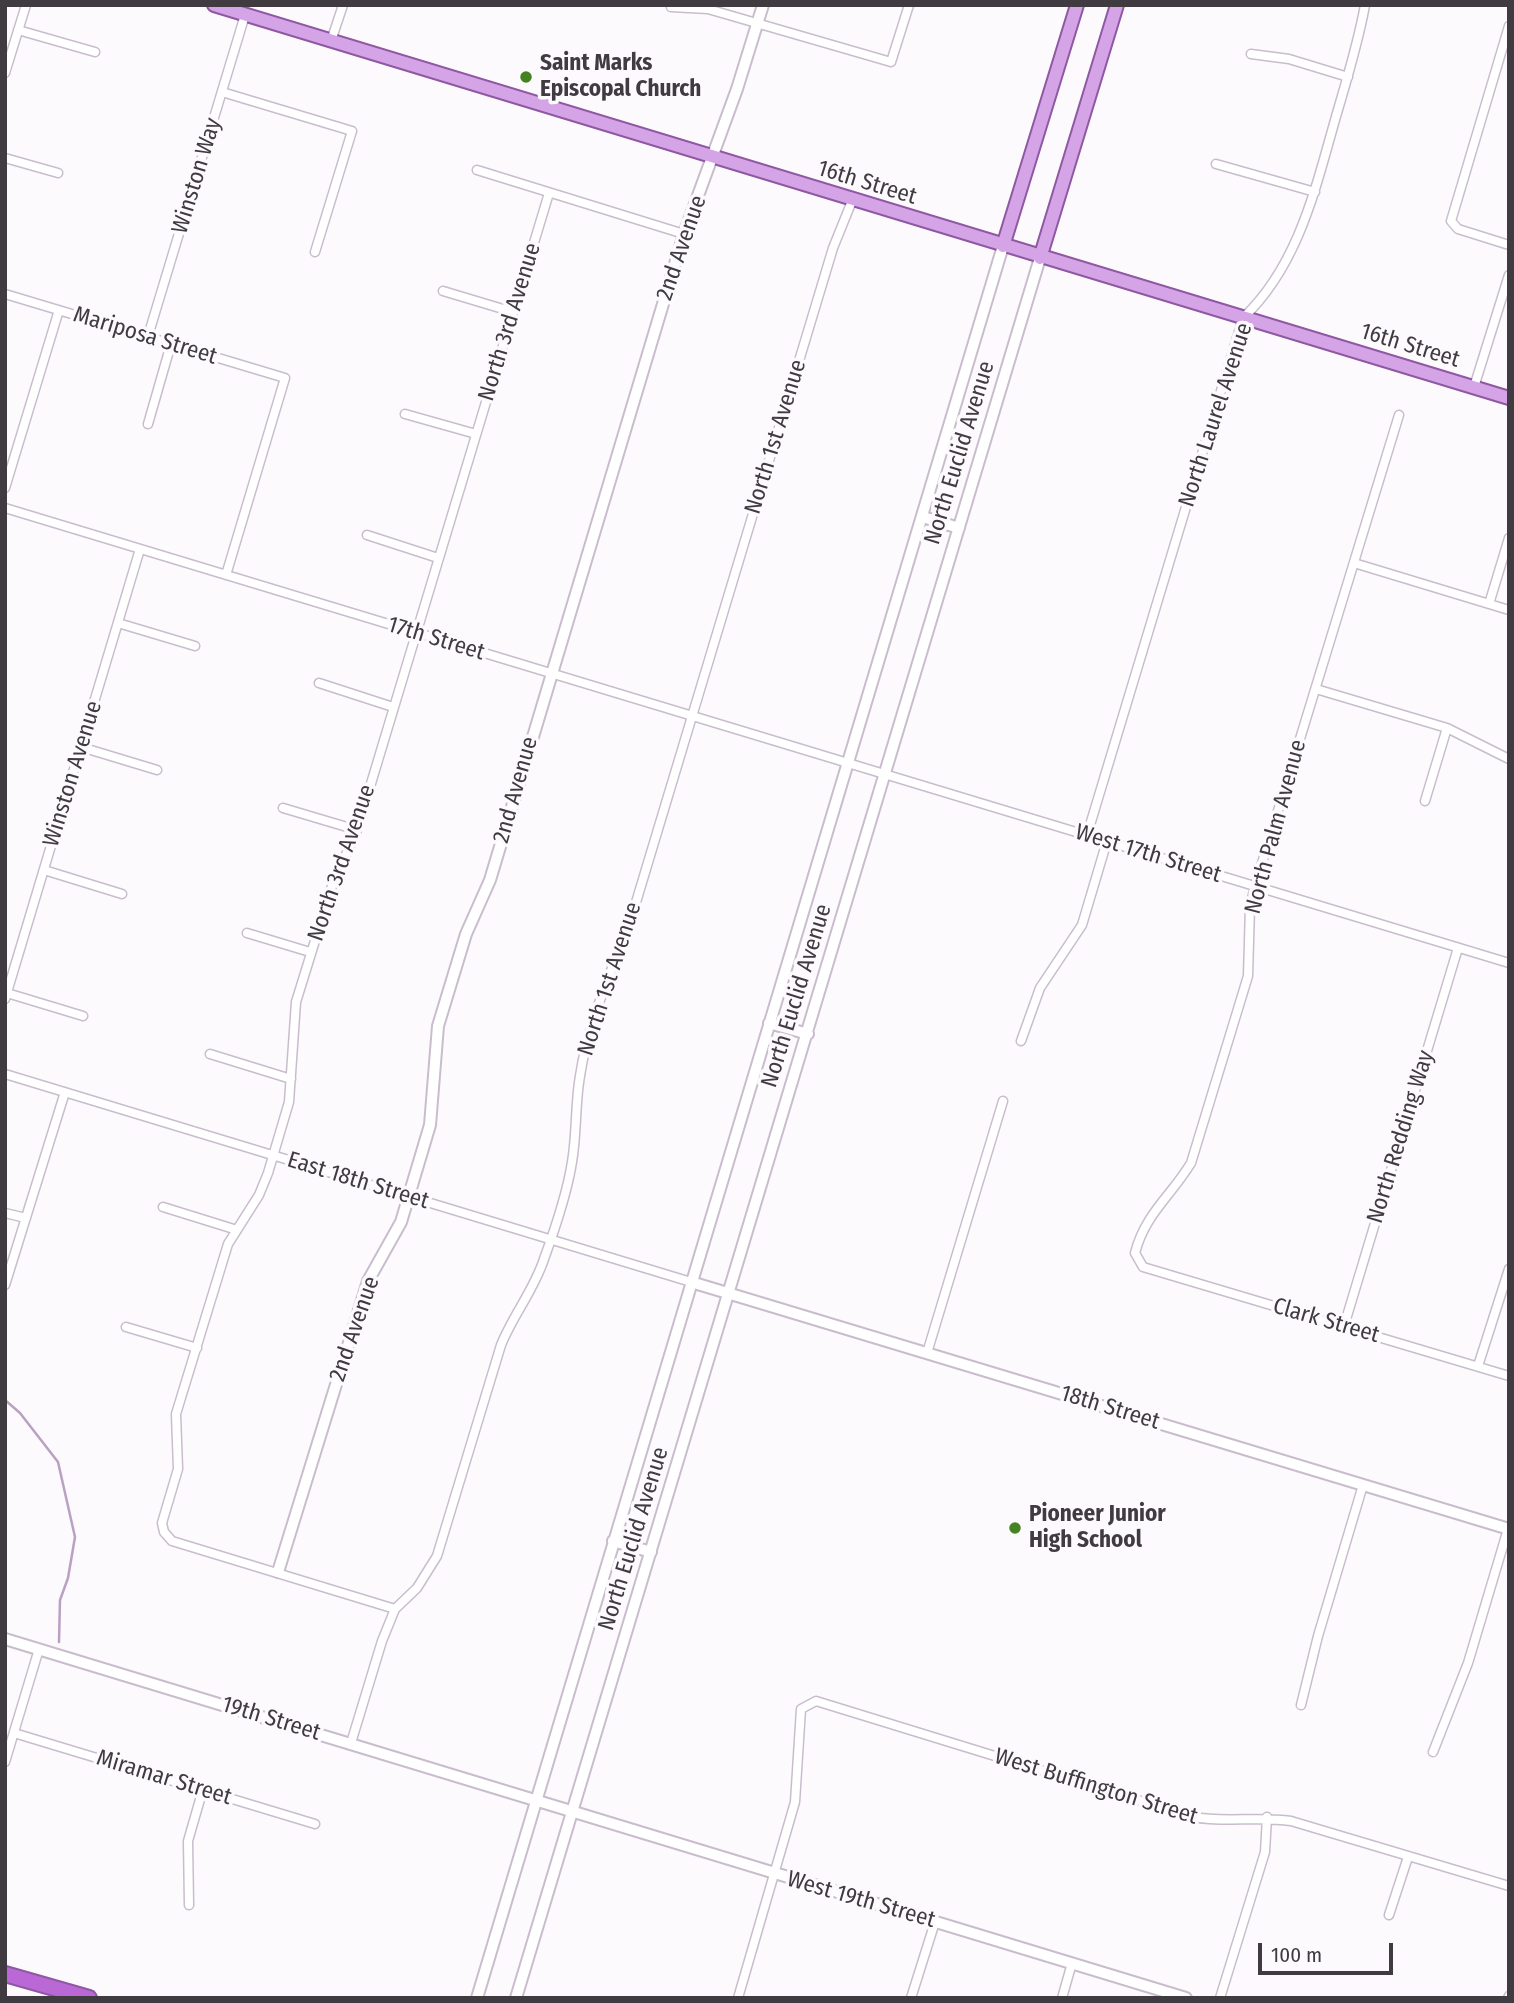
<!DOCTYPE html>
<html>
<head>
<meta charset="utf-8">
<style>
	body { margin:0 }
	#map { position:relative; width:1514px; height:2003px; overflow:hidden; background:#fcfafd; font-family:"Fira Sans Condensed",sans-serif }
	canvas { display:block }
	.frame { position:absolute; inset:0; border:7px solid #3f3b41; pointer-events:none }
	.scale { position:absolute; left:1258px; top:1943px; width:135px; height:32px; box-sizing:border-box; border:4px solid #3f3b41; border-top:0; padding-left:9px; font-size:21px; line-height:24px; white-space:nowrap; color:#3f3b41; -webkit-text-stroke:5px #fcfafd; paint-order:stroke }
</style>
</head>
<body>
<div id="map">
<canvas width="1514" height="2003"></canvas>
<div class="frame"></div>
<div class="scale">100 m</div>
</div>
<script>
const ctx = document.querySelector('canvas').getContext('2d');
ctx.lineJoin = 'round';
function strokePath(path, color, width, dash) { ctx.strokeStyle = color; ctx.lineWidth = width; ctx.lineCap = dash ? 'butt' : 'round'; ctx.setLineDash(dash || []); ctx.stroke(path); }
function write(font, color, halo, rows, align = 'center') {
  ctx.font = font + ' "Fira Sans Condensed",sans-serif'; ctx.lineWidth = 7; ctx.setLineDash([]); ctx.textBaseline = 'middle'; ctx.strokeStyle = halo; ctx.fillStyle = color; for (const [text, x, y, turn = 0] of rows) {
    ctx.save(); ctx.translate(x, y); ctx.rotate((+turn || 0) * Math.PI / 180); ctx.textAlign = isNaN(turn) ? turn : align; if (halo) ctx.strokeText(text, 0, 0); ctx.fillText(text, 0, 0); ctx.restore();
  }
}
strokePath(new Path2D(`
	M5,1400L20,1413L58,1462L75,1537L68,1578L60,1600L59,1642`), '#baa0c3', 2.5);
const street = new Path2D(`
	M671,7L708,9L891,62L909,5
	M1509,26L1451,221L1458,229L1509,245
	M18,30L95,52
	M331,41L343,5
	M1251,54L1289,59L1348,77
	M5,73L26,5
	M222,92L352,131L315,252
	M5,158L58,173
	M1216,164L1315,192
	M477,170L684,234
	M443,291L513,312
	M5,294L285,378L226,575
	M148,336L245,15
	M1474,387L1509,275
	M405,414L476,434
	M1399,415L1255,886L1250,907L1248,976L1191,1163C1171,1196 1145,1214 1135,1253L1143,1267L1509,1376
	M148,424L171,344
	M5,488L59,310
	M5,508L1509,963
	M367,535L438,558
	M1354,563L1509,610
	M1489,604L1509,538
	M118,623L195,646
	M319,683L393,707
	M1316,689L1447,728L1509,759
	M81,747L157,770
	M1425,801L1447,728
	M283,808L357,830
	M1087,835L1243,318C1298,266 1315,190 1335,120C1346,82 1358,44 1365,5
	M44,870L122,894
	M247,933L310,952
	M7,993L83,1016
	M5,999L140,549
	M1021,1041L1040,988L1082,925L1107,841
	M210,1054L291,1079
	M5,1074L691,1282
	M163,1207L237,1230
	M5,1213L26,1218
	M5,1285L65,1092
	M1344,1326L1458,948
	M126,1327L197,1348
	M927,1353L1003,1101
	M1478,1366L1509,1269
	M395,1609L172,1541L164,1532L162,1523L178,1469L176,1414L228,1244L259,1195L268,1173L289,1102L296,1002L332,886L357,830L549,193
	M1301,1705L1318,1636L1363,1485
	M14,1733L315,1824
	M351,1743L382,1641L395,1609L417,1588L437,1556L501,1345C513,1315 534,1290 544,1259C555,1229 567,1194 572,1162C577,1133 575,1104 580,1076C588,1022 612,970 631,919L833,248L852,201
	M1433,1752L1468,1663L1508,1529
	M5,1762L39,1649
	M189,1905L188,1841L203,1789
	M1389,1915L1408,1857
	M738,1998L795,1802L801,1709L816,1701L1193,1817C1226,1823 1258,1816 1291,1821L1509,1886
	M911,1998L935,1922
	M1062,1998L1072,1963
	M1220,1998L1265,1852L1267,1817
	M1508,1998L1509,1996`);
const secondary = new Path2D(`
	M923,517L959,528
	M769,1023L808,1034
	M691,1282L1509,1529
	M613,1541L651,1552
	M278,1572L368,1281L401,1222L430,1125L438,1026L466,934L490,880L684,234L737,89L763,5
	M5,1639L1186,1998
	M477,1998L1003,246
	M516,1998L1040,258`);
const primary = new Path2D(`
	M214,5L1509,398
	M1003,246L1077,5
	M1040,258L1117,5`);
const highway = new Path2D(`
	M5,1974L89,1998`);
strokePath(street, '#c9bdcd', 11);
strokePath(secondary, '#c9bdcd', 14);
strokePath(primary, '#8e58a2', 16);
strokePath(highway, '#8e58a2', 18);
strokePath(street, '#fff', 8);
strokePath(secondary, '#fff', 10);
strokePath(primary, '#d5a4e6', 12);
strokePath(highway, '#b968d6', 14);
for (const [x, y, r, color] of [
	[526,77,7,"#458322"],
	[1015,1528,7,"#458322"]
]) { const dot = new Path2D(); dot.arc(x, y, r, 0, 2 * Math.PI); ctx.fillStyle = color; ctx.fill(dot); strokePath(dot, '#fcfafd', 2.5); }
write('bold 23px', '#3f3b41', '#fcfafd', [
	["Saint Marks",540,64],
	["Episcopal Church",540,90],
	["Pioneer Junior",1029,1515],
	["High School",1029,1541]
], 'left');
write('23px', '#3f3b41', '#fcfafd', [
	["Winston Way",197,176,-73],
	["16th Street",867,183,17],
	["2nd Avenue",682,248,-71],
	["North 3rd Avenue",510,322,-73],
	["Mariposa Street",145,336,17],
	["16th Street",1410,346,17],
	["North Laurel Avenue",1216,415,-72],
	["North 1st Avenue",776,437,-73],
	["North Euclid Avenue",960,453,-73],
	["17th Street",436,639,17],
	["Winston Avenue",73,774,-73],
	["2nd Avenue",516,790,-74],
	["North Palm Avenue",1276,827,-75],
	["West 17th Street",1148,854,17],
	["North 3rd Avenue",342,863,-71],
	["North 1st Avenue",610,979,-72],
	["North Euclid Avenue",797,996,-73],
	["North Redding Way",1401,1137,-73],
	["East 18th Street",358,1181,17],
	["Clark Street",1326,1321,16],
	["2nd Avenue",355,1329,-71],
	["18th Street",1110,1408,17],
	["North Euclid Avenue",634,1539,-73],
	["19th Street",271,1719,17],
	["Miramar Street",164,1778,17],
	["West Buffington Street",1096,1787,17],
	["West 19th Street",861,1900,16]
]);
</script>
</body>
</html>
